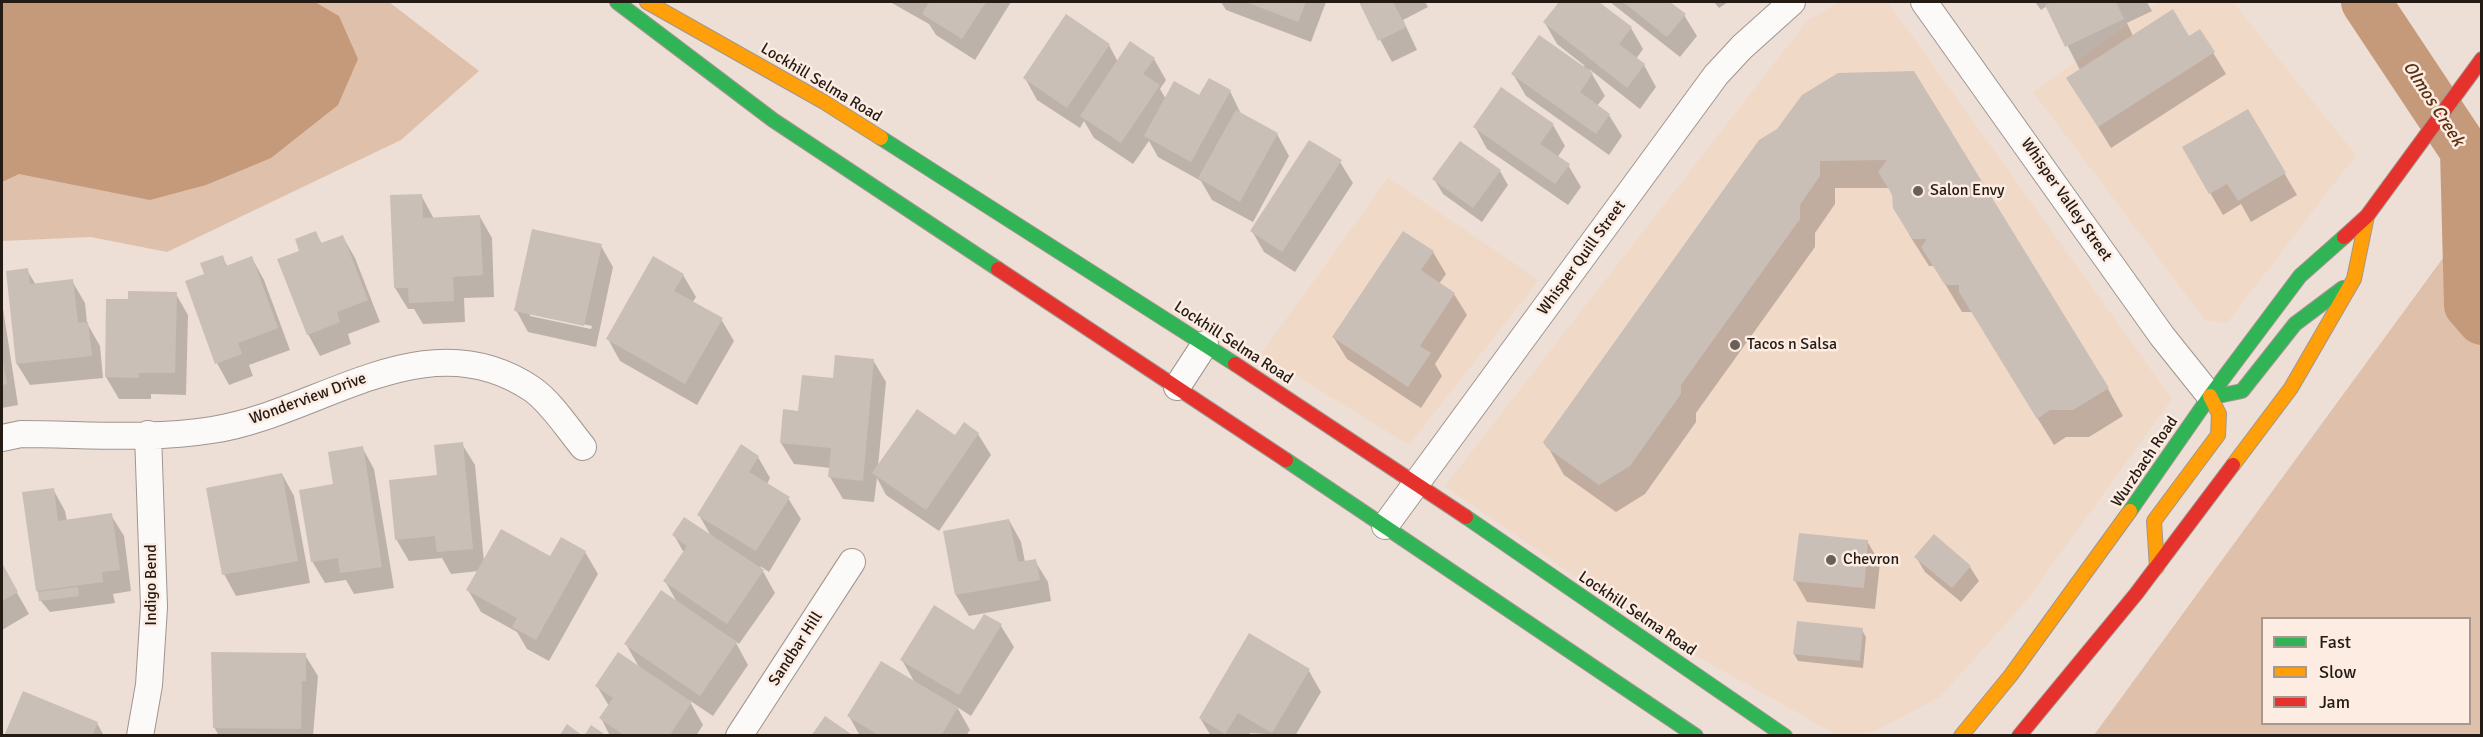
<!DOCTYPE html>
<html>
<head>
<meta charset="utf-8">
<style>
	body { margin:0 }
	#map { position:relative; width:2483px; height:737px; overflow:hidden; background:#eddfd5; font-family:Signika,sans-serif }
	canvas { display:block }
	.frame { position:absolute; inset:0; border:3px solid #241b14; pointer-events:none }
	.legend { position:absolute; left:2261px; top:617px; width:210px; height:108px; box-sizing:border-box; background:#fdece2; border:2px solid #a69890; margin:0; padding:8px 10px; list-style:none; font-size:18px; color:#241b14 }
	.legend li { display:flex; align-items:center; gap:12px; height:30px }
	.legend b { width:30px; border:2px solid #a69890 }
</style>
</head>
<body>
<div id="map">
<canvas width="2483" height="737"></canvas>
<div class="frame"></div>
<ul class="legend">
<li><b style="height:8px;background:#30b455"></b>Fast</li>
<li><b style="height:8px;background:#ff9f0a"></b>Slow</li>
<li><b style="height:8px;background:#e5322d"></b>Jam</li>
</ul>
</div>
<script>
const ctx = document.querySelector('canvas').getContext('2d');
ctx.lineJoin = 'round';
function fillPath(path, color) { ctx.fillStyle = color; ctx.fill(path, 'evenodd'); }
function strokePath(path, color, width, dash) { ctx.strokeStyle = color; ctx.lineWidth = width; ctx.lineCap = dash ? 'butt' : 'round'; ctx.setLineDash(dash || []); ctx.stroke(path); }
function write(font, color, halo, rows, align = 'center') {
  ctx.font = font + ' Signika,sans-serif'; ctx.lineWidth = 5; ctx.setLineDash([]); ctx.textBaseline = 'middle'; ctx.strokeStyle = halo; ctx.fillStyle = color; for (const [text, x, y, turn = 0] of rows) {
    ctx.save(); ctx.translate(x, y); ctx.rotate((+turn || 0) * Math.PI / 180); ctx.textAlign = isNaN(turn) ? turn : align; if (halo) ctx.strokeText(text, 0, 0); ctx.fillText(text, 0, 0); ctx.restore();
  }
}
fillPath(new Path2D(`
	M1839,2H1888L2172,399L2026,601L1940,697L1873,732L1837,735L1659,635L1445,486L1807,21Z
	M2159,2H2233L2356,155L2227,323L2205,320L2033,92Z
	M1388,178L1539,280L1409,445L1261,354Z`), '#f1d9c8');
fillPath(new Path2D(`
	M2,2H389L479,71L401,140L167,252L91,237L2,241Z
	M2481,206V735H2094ZM2262,618H2470V724H2262Z`), '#dfc0ab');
fillPath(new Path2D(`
	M2,2H315L339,16L358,59L338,105L271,158L206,185L150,200L19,174L2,182Z`), '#c49a7b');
fillPath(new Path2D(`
	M890,2H1011L975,60L936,35L929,24Z
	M1221,2H1326L1311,42L1226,10Z
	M1360,2H1425L1428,7L1403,20L1417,50L1392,62Z
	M1561,2H1596L1631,28L1643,49L1636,59L1644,65L1656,87L1640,109L1589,69L1605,96L1597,106L1609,115L1622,136L1609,155L1526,96L1513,74L1585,66L1557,44L1545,23Z
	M1610,2H1668L1684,15L1697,36L1680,57Z
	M1714,2H1728L1719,8Z
	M2035,2H2147L2152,11L2127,23L2133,36L2189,38L2200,31L2226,74L2111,148L2068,78L2080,70L2047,6L2041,10Z
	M1109,45L1118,62L1154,59L1166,80L1160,89L1166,99L1200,97L1230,91L1241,114L1277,134L1289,156L1253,222L1212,200L1201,181L1158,157L1149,141L1133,164L1094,138L1084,121L1080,128L1037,100L1025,78Z
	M1839,74L2108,389L2123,416L2089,437H2066L2054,445L1972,312H1962L1934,266H1929L1910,236L1889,188H1835V204L1815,233V247L1696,413V422L1645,494L1616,512L1564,475L1545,442L1778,131Z
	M2248,111L2297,195L2251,222L2241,204L2223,215L2184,148Z
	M1553,125L1565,146L1557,158L1568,165L1581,187L1568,205L1487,149L1475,127Z
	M1340,162L1353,183L1295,272L1264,252L1252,231Z
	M1500,171L1508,185L1482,222L1443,194L1434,179Z
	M421,195L434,219L480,217L492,238L494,297L464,298L465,322L423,324L414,309H408L395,288Z
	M316,233L322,244L343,237L355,258L380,322L348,334L351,344L320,356L308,334Z
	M1403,233L1433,252L1446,274L1439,284L1454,294L1467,315L1435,364L1442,376L1421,408L1347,359L1334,338Z
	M601,246L613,267L596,347L528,332L516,310ZM530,313L592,326L591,329L530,316Z
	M222,257L228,267L252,258L264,280L290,350L249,365L253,376L229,385L217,363L187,282L206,275Z
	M27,270L36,285L72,281L85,303L87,323L100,346L103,378L30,385L17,364Z
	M683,275L696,297L692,303L721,319L734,341L697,405L620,361L608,339Z
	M176,294L188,315L186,395L151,394V399H119L106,377L130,301Z
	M2,302L18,405L2,408Z
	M873,360L886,382L878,467L956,437L978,434L991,455L939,531L886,495L877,478L874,502L843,499L830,477L831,468L794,464L781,443L800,412L834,380Z
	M462,444L475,465L484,562L551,558L561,539L585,552L598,574L549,661L527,649L517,632L481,612L468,590L479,571L451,574L442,558L409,561L396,539Z
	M362,447L374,469L394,588L354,594L346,580L325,583L312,561L335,485Z
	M758,457L770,478L767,484L788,498L801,519L769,572L760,566L775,593L739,644L735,641L748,665L713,716L689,700L703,725L696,736H610L601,718L609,706L597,686L640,669L626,644L678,604L665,581L684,553L674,535L711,536L699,515Z
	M282,474L294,496L310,583L236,596L224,574Z
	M53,489L65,511L67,521L111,515L124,536L131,591L113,594L115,603L50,612L41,601L37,590Z
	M1009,520L1021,542L1025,562L1035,561L1048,582L1051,601L969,616L956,595L945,532Z
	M1867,541L1880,563L1875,609L1807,602L1795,581Z
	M1916,557L1970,567L1979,581L1961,602L1925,572Z
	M2,566L29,614L2,630Z
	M985,616L1001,626L1014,647L971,716L957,707L970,730L966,736H860L849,716L915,683L902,660L975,632Z
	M1862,630L1866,637L1863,668L1798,661L1794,654Z
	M305,655L318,676L313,736H219L214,727Z
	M1309,671L1321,692L1295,736L1250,733L1249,736H1211L1200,718Z
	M97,723L104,736H6Z`), '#0003');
strokePath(new Path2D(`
	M2366,2L2465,151L2469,305L2482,320`), '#c49a7b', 50);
fillPath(new Path2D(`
	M929,2H986L962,39L922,14Z
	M1246,2H1306L1298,22Z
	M1359,2H1393L1406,27L1378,41Z
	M1559,2H1599L1632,27L1619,44L1645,64L1627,88L1543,22Z
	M1623,2H1670L1686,14L1667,37Z
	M2053,2H2116L2124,19L2065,47L2045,5Z
	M2173,9L2189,36L2200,29L2215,52L2098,127L2066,78Z
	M1066,14L1110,44L1067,108L1023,78Z
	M1539,35L1593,73L1580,92L1610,114L1596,134L1511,74Z
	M1130,41L1155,58L1143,74L1160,85L1121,143L1080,116Z
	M1914,71L2109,388L2073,410H2050L2037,419L1959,292V285H1945L1921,247L1927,239H1912L1893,208L1892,194L1878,172L1887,160L1820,161V176L1800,205V219L1681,385V394L1630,466L1599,485L1547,448L1543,442L1759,140L1777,129L1802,95L1838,73Z
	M1209,78L1231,90L1191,162L1144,136L1174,81L1199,95Z
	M1501,87L1554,124L1540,144L1570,164L1555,184L1473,127Z
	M2248,109L2286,173L2238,201L2227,184L2209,194L2182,147Z
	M1236,110L1278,133L1240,202L1198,178Z
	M1309,140L1342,160L1282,252L1250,231Z
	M1460,141L1501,170L1473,208L1432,179Z
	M422,194L423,218L480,215L483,275L453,277L454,301L409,303L408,288H394L390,195Z
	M532,229L602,244L584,326L514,311Z
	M316,231L321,243L343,235L368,300L337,312L340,322L307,335L277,259L299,251L295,239Z
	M1403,231L1434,251L1421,270L1455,293L1420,346L1431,353L1408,387L1332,337Z
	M223,255L226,266L252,256L278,328L238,343L242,354L215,364L185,281L204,274L200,263Z
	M653,256L684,274L674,291L723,318L685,384L606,339Z
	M28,268L30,284L73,279L78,323L88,322L92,356L16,364L6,271Z
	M128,291L177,292L175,373H139V378L105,377L106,299H128Z
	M835,355L874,359L863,481L828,477L831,448L780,443L783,409L798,411L802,375L833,378Z
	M2,357L7,384L2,385Z
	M917,409L955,435L964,422L979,433L926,510L872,473Z
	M463,442L473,549L437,552L435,536L395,540L389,480L437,475L434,445Z
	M741,444L759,456L749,472L790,497L756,551L697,515Z
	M363,446L382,567L340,573L338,558L311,562L299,490L333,484L328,452Z
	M282,473L298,561L222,575L206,488Z
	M54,488L58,521L112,513L120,570L102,572L103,582L36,591L22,492Z
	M684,517L764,570L727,624L663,581L687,546L672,535Z
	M1009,519L1018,562L1036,559L1040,580L955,595L943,531Z
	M501,529L550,556L561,537L586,551L536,640L512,627L517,618L466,590Z
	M1799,533L1868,540L1864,588L1793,581Z
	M1934,534L1971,566L1952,588L1914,557Z
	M2,563L18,592L2,601Z
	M78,587L79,596L39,601L38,592Z
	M661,590L737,642L700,696L624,644Z
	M934,605L974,630L984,614L1002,624L959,695L900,660Z
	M1797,621L1863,628L1860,661L1793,654Z
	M1249,633L1310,669L1272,733L1238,713L1225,734L1199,718Z
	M211,652L306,653V681H302L301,729L213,728Z
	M618,652L692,702L669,736H625L599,718L613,698L595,686Z
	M881,661L958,707L941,736H880L847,716Z
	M23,691L98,722L92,736H4Z
	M825,716L854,736H811Z
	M567,724L583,736H559Z
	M591,725L607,736H584Z`), '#c9bfb7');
const street = new Path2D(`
	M1924,2L2162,336L2210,396
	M1177,387L1205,344
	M2,438L21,434C84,434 150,440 212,430C319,414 425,317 532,389C550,401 569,430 583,447
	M1385,526L1716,75L1742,47L1792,2
	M140,736L149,685L154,607L148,434
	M739,736L852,562`);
const fast = new Path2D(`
	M617,2L773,120L998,269
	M881,138L1235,364
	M2218,396L2242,391L2295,324L2343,288
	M1286,460L1696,736
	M2130,511L2210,396L2300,276L2344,237
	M1466,517L1785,736`);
const slow = new Path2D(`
	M647,2L824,102L881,138
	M2233,465L2291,388L2354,279L2367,216
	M2157,567L2154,521L2218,435L2219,414L2210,396
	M1961,736L2011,675L2130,511`);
const jam = new Path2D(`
	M2344,237L2367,216L2482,59
	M998,269L1286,460
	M1235,364L1466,517
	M2019,736L2136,594L2233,465`);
strokePath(street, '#a0958e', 28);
strokePath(fast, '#a0958e', 16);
strokePath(slow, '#a0958e', 16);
strokePath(jam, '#a0958e', 16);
strokePath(street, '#fcfaf9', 26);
strokePath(fast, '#30b455', 14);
strokePath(slow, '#ff9f0a', 14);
strokePath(jam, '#e5322d', 14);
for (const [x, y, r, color] of [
	[1918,191,6,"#6a6058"],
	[1735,345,6,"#6a6058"],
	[1831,560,6,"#6a6058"]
]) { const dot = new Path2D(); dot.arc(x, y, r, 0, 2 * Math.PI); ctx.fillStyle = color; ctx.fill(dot); strokePath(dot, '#fdece2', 2); }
write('16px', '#241b14', '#fdece2', [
	["Lockhill Selma Road",821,83,31],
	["Whisper Valley Street",2066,200,55],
	["Whisper Quill Street",1582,258,-54],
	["Lockhill Selma Road",1233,343,33],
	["Wonderview Drive",308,399,-20],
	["Wurzbach Road",2145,462,-56],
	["Indigo Bend",152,585,-90],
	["Lockhill Selma Road",1637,614,34],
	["Sandbar Hill",796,649,-57]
]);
write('16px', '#241b14', '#fdece2', [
	["Salon Envy",1930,191],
	["Tacos n Salsa",1747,345],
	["Chevron",1843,560]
], 'left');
write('italic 18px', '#573113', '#fdece2', [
	["Olmos Creek",2433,104,57]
]);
</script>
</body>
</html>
